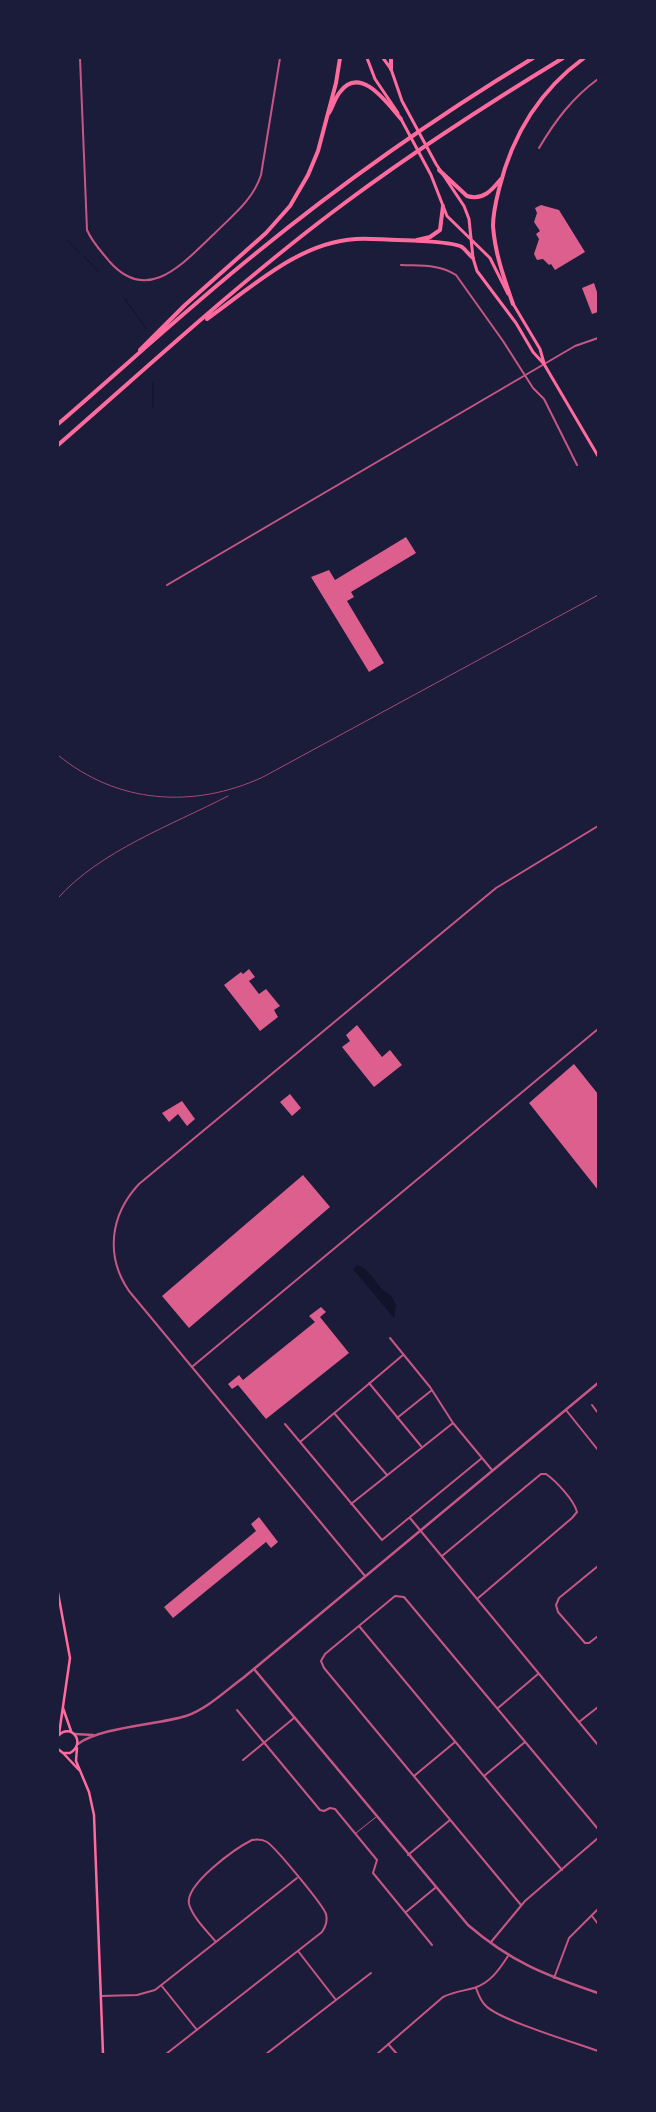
<!DOCTYPE html>
<html>
<head>
<meta charset="utf-8">
<style>
	body { margin:0 }
	#map { position:relative; width:656px; height:2112px; overflow:hidden; background:#1b1b3a; font-family:Cabin,sans-serif }
	canvas { display:block }
	.frame { position:absolute; inset:0; border:59px solid #1b1b3a; pointer-events:none }
</style>
</head>
<body>
<div id="map">
<canvas width="656" height="2112"></canvas>
<div class="frame"></div>
</div>
<script>
const ctx = document.querySelector('canvas').getContext('2d');
ctx.lineJoin = 'round';
function fillPath(path, color) { ctx.fillStyle = color; ctx.fill(path, 'evenodd'); }
function strokePath(path, color, width, dash) { ctx.strokeStyle = color; ctx.lineWidth = width; ctx.lineCap = dash ? 'butt' : 'round'; ctx.setLineDash(dash || []); ctx.stroke(path); }
fillPath(new Path2D(`
	M357,1265C373,1270 376,1289 391,1295L396,1305L394,1318L353,1269Z`), '#12122b');
strokePath(new Path2D(`
	M58,232V233
	M68,241L79,252
	M84,256L99,272
	M125,299L146,328
	M153,407V382`), '#12122b', 1);
fillPath(new Path2D(`
	M541,205L559,210L585,252L555,270L551,264L549,265L543,259L537,260L534,254L539,239L536,234L540,231L534,222L537,213L535,208Z
	M594,283L598,295V312L592,314L582,288Z
	M406,537L416,553L351,592L354,597L347,601L384,663L369,672L311,577L329,570L335,580Z
	M249,969L255,977L249,981L259,994L266,989L280,1006L274,1010L278,1017L260,1031L224,985L241,972L243,974Z
	M357,1025L382,1057L390,1050L402,1065L374,1087L342,1047L350,1041L346,1035Z
	M574,1064L598,1094V1190L529,1103Z
	M290,1094L301,1108L292,1116L280,1102Z
	M182,1101L195,1119L187,1126L178,1114L169,1122L162,1113Z
	M303,1175L330,1207L189,1328L162,1296Z
	M321,1307L326,1312L320,1317L349,1353L266,1419L238,1385L232,1389L228,1384L239,1375L243,1380L315,1322L309,1316Z
	M259,1517L278,1542L271,1548L266,1542L173,1618L164,1607L256,1531L251,1524Z`), '#dd5f8e');
strokePath(new Path2D(`
	M356,1833L376,1817`), '#c65784', 1);
strokePath(new Path2D(`
	M80,58L87,230C92,242 101,251 109,261C148,306 184,262 214,234C233,215 253,200 261,175L280,58
	M539,148C555,121 572,98 598,79
	M401,265C421,266 439,264 456,275L503,341L533,388L544,399L577,465
	M167,585L575,346L598,338
	M390,1338L430,1387L453,1423L492,1470
	M193,1366L598,1029
	M369,1383L421,1446
	M592,1405L598,1413
	M566,1410L598,1450
	M334,1413L387,1475
	M397,1418L432,1390
	M285,1424L382,1540L482,1458
	M300,1442L403,1355
	M351,1504L453,1423
	M410,1518L598,1745
	M442,1556L541,1474H546C556,1481 574,1500 577,1512L572,1518L477,1599
	M598,1566L559,1598L556,1605L558,1612L585,1643H589L598,1636
	M365,1576L129,1291C105,1256 110,1215 139,1184L496,888L598,826
	M359,1626L562,1870
	M498,1708L538,1674
	M237,1710L320,1810L324,1811L330,1808L335,1809L377,1860L373,1873L432,1945
	M579,1722L598,1707
	M243,1760L294,1718
	M414,1776L455,1742
	M484,1776L525,1742
	M408,1855L450,1820
	M521,1905L324,1668L321,1661L325,1654L395,1596L404,1597L598,1829
	M406,1912L435,1888
	M592,1916L598,1924
	M491,1942L525,1901L598,1838
	M298,1951L336,2000
	M554,1978L569,1938L598,1909
	M161,1985L197,2030
	M476,1988C478,1993 480,2000 485,2005C498,2020 576,2043 598,2051
	M101,1996L137,1995L155,1990L297,1878
	M388,2044L397,2054
	M166,2054L322,1932C326,1926 328,1921 326,1914C323,1905 276,1848 267,1842C262,1839 258,1839 252,1840C236,1848 185,1884 189,1904C193,1918 207,1931 216,1942
	M266,2054L371,1973
	M377,2054L443,1997C453,1992 463,1991 474,1988C490,1983 499,1970 508,1956`), '#c65784', 2);
strokePath(new Path2D(`
	M254,1669L468,1925C511,1962 545,1975 598,1993
	M75,1734L93,1735
	M78,1744C100,1727 157,1725 186,1716C207,1709 225,1691 243,1678L598,1383`), '#c65784', 2.5);
strokePath(new Path2D(`
	M58,1593L70,1658L59,1734
	M63,1708L71,1731
	M58,1736C71,1722 87,1743 70,1753H63L58,1749
	M77,1748L76,1761L89,1792L94,1815L103,2054
	M64,1754L79,1770`), '#ff6b9d', 2.5);
strokePath(new Path2D(`
	M367,58L375,79L398,113
	M383,58L391,69L402,101L436,164L464,206L469,219L473,258L477,271L516,323L533,352L544,364L598,456
	M401,119L431,175L447,216L490,258L508,294
	M512,302L540,349L544,363`), '#ff6b9d', 3);
strokePath(new Path2D(`
	M391,69V58
	M329,113C333,106 335,98 340,92C360,64 388,104 401,119
	M439,170L467,196C483,201 492,190 501,179
	M417,240L430,237L440,230L443,206
	M513,304C504,278 495,254 493,226C493,214 496,201 499,189C512,136 540,90 584,58
	M207,319C251,288 299,242 356,239C370,238 384,240 398,240C410,240 454,242 462,247C466,250 469,255 473,258
	M140,350L185,305L266,233L290,206L308,175L318,151L336,83L340,58
	M58,424C123,368 188,308 255,254C343,182 436,117 533,58
	M58,445C152,363 245,277 346,202C416,150 489,103 563,58`), '#ff6b9d', 4);
strokePath(new Path2D(`
	M58,755C117,804 194,809 263,777L598,595
	M58,898C100,851 172,825 228,796`), '#a44b75', 1);
</script>
</body>
</html>
